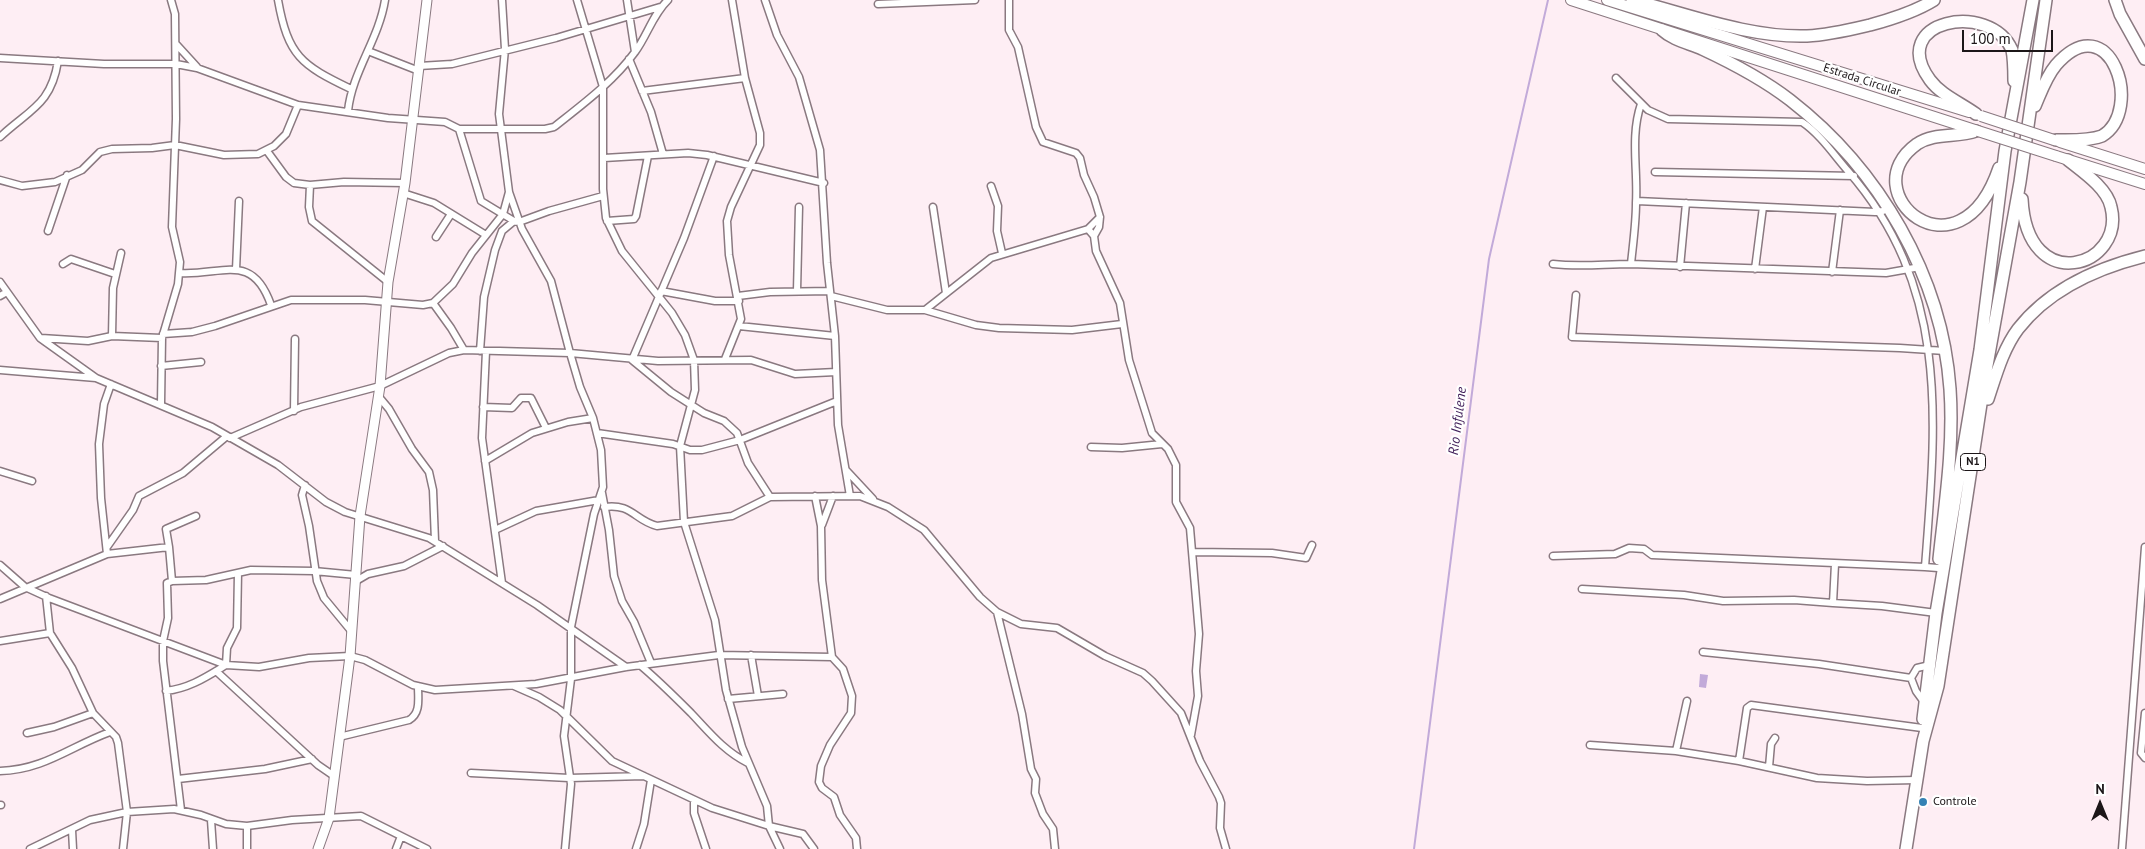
<!DOCTYPE html>
<html>
<head>
<meta charset="utf-8">
<style>
	body { margin:0 }
	#map { position:relative; width:2145px; height:849px; overflow:hidden; background:#feeef4; font-family:"PT Sans",sans-serif }
	canvas { display:block }
	.north { position:absolute; left:2075px; top:779px; width:50px; height:50px; -webkit-text-stroke:4px #fff; paint-order:stroke; rotate:0deg; font-size:14px; font-weight:700; line-height:20px; text-align:center; color:#1c1618 }
	.north::after { content:''; display:block; margin:auto; width:18px; height:22px; background:#1c1618; clip-path:polygon(50% 0,100% 100%,50% 72%,0 100%) }
	.scale { position:absolute; left:1962px; top:30px; width:91px; height:22px; box-sizing:border-box; border:2px solid #1c1618; border-top:0; padding-left:6px; font-size:15px; line-height:18px; white-space:nowrap; color:#1c1618; -webkit-text-stroke:4px #fff; paint-order:stroke }
</style>
</head>
<body>
<div id="map">
<canvas width="2145" height="849"></canvas>
<div class="north">N</div>
<div class="scale">100 m</div>
</div>
<script>
const ctx = document.querySelector('canvas').getContext('2d');
ctx.lineJoin = 'round';
function fillPath(path, color) { ctx.fillStyle = color; ctx.fill(path, 'evenodd'); }
function strokePath(path, color, width, dash) { ctx.strokeStyle = color; ctx.lineWidth = width; ctx.lineCap = dash ? 'butt' : 'round'; ctx.setLineDash(dash || []); ctx.stroke(path); }
function write(font, color, halo, rows, align = 'center') {
  ctx.font = font + ' "PT Sans",sans-serif'; ctx.lineWidth = 4.5; ctx.setLineDash([]); ctx.textBaseline = 'middle'; ctx.strokeStyle = halo; ctx.fillStyle = color; for (const [text, x, y, turn = 0] of rows) {
    ctx.save(); ctx.translate(x, y); ctx.rotate((+turn || 0) * Math.PI / 180); ctx.textAlign = isNaN(turn) ? turn : align; if (halo) ctx.strokeText(text, 0, 0); ctx.fillText(text, 0, 0); ctx.restore();
  }
}
fillPath(new Path2D(`
	M1700,674L1708,675L1706,688L1699,687Z`), '#c2aad9');
strokePath(new Path2D(`
	M1414,849L1489,259L1548,0`), '#c2aad9', 2);
const street = new Path2D(`
	M278,0C288,56 301,65 351,89
	M502,0L505,49L499,114L509,192L522,229L551,281L570,353L580,387L593,418L601,450L603,487L594,514L571,627V679L564,736L571,784L565,849
	M577,0L603,87V189L606,218L622,251L672,313L685,335L694,360L695,390L680,446L684,522L715,620L726,690L742,747L767,806L769,826L780,849
	M627,0L635,52
	M765,0L777,35L799,77L820,150L827,263L835,336L838,425L850,496
	M1009,0V30L1018,47L1036,127L1043,142L1076,153L1080,158L1084,175L1094,197L1100,217L1099,227L1094,236
	M878,4L975,0
	M176,44L197,67
	M368,51L419,71
	M0,58L104,64H176L197,68L298,105L388,118L445,122L459,129H545L554,127C583,104 613,82 635,52C647,36 653,14 668,0
	M629,59L651,112L663,154
	M419,66L452,64L556,38L660,7
	M642,91L745,78
	M348,111C352,72 379,39 385,0
	M459,129L481,201L514,221L519,222L549,211L603,196
	M0,137C30,109 51,105 58,61
	M267,151L286,177L294,183L310,185L344,182L405,183
	M714,156L684,238L632,360L671,392L704,413L724,421L737,433L748,463L770,497
	M604,158L688,153L707,155L824,183
	M1655,172L1854,176
	M0,180L22,186L55,182L82,170L100,152L112,149L152,148L175,145L224,155L258,154L274,146L286,134L298,105
	M310,185L309,207L312,221L388,282
	M991,186L998,206L997,231L1002,253
	M403,193L434,203L486,235
	M1637,201L1875,212L1883,211
	M933,207L946,293
	M607,221L634,219L636,216L648,156
	M1088,229L1094,236L1096,251L1120,303L1129,360L1152,433L1168,449L1176,465V502L1190,528L1199,634L1196,671L1198,696L1191,735
	M48,231L67,175
	M436,237L451,214
	M63,264L71,259L115,274
	M1553,264C1580,267 1604,264 1631,264L1886,273L1920,267
	M1631,264C1633,244 1636,223 1636,203C1638,170 1630,136 1641,104
	M1680,267L1686,203
	M1755,269L1763,207
	M236,270L239,201
	M1832,272L1840,210
	M179,273C222,276 252,251 271,305
	M0,282L40,338L96,378L212,427L278,465L326,502L345,512L429,538L537,605L626,667
	M661,291L715,301H739
	M797,291L799,207
	M1576,295L1572,337L1900,348L1945,351
	M0,296L7,292
	M738,296L770,292L830,291
	M831,296L887,310H925L991,258L1088,229L1100,217
	M433,303L451,328L464,350
	M925,310L976,325L999,328L1072,330L1122,324
	M739,326L835,336
	M163,334L192,332L215,326L291,300H365L423,305L433,303L453,284L472,253L503,214L509,192
	M112,336L113,288L121,253
	M41,338L88,341L112,336L162,338
	M480,351L484,297L495,250L502,231L514,221
	M486,351L482,438L502,583
	M725,359L741,319L729,255L727,221L731,207L760,145V133L745,78L732,0
	M161,366L201,362
	M0,370L96,378
	M111,384L104,404L99,444L101,498L107,554L169,547L172,581L206,580L251,570L314,571L356,575
	M379,397L389,409L412,449L429,472L433,490L435,541
	M161,404L162,338L178,284L180,262L172,227L176,119L175,14L171,0
	M483,407L512,408L521,398H531L546,428
	M294,411L295,339
	M597,433L673,444L690,450H702L740,440L837,401
	M230,438L301,407L380,386L449,353L464,350L570,353L658,361L751,360L795,374L836,372
	M1091,447L1122,448L1162,444
	M485,461L532,433L568,422L593,418
	M846,470L873,499
	M0,471L32,481
	M305,485L302,495L309,526L317,581L324,598L352,632
	M602,493L609,530L614,576L622,601L634,622L651,663
	M815,496L821,526L822,580L832,657L843,669L852,696L851,713L830,745L821,766L819,782L822,788L834,797L840,815L856,838L857,849
	M604,507C632,503 634,520 657,526L732,516L770,497L860,496L888,507L924,530L980,597L997,612L1021,624L1057,628L1105,656L1143,673L1152,681L1181,713L1200,761L1219,797L1221,803L1220,828L1226,849
	M822,525L833,496
	M495,530L536,511L599,500
	M107,547L133,510L139,496L183,473L227,436
	M169,547L166,529L196,516
	M1193,552L1272,553L1306,558L1312,545
	M1553,556L1615,554L1629,548L1644,549L1652,555L1925,567C1936,423 1951,289 1848,171C1834,155 1820,134 1802,122L1668,119L1648,110L1616,78
	M1835,564L1833,603L1882,606L1936,613
	M0,565L25,587L49,598L226,665L259,667L309,658L350,656L365,660L413,685L435,690L536,684L626,667L719,655L832,657
	M1925,567L1938,568
	M172,581L167,583L168,618L163,641V661L181,810
	M356,581L368,574L404,566L443,546
	M1582,589L1684,595L1723,601L1794,600L1833,603
	M46,596L50,633L72,668L93,713L116,737L118,743L127,812L123,849
	M0,599L107,554
	M997,612L1022,714L1031,769L1036,779L1035,793L1043,814L1053,829L1055,849
	M0,641L50,633
	M1703,652L1819,664L1911,678
	M751,655L758,696
	M640,665C658,680 674,696 691,713C709,732 724,751 748,763
	M216,671L318,765L334,776
	M514,686L539,697L560,710L612,761L712,808L769,826L803,834L814,849
	M166,691C190,688 206,677 226,665L227,648L237,628L238,573
	M728,699L783,694
	M1924,702L1916,691L1911,678L1917,668L1930,665
	M2145,713L2141,753L2145,758
	M27,733L54,727L93,713
	M339,737L409,720C421,713 418,699 418,686
	M1590,745L1676,751L1739,761L1817,778L1867,781L1917,780
	M1676,751L1687,701
	M1739,761L1747,708L1751,705L1922,728
	M1769,767L1771,744L1775,738
	M0,771C44,770 71,746 110,732
	M471,773L569,778L644,776
	M178,779L265,769L312,759
	M694,800V813L706,849
	M0,805H1
	M211,820L213,849
	M247,826V849
	M72,830L73,849
	M30,849L90,820L127,812L174,809L201,815L226,824L247,826L292,820L361,816L427,849
	M396,849L401,836
	M636,849L644,824L651,780
	M2122,849L2145,547`);
const secondary = new Path2D(`
	M318,849L329,818L350,656L360,516L380,386L388,282L405,183L427,0`);
const primary = new Path2D(`
	M1571,0L1978,131
	M1607,0L1969,112
	M2060,142L2145,169
	M2056,156L2145,184`);
const highway = new Path2D(`
	M1632,0C1688,14 1749,38 1807,36C1829,35 1849,30 1870,25C1892,19 1915,12 1934,0
	M2115,0L2120,14L2145,59
	M1662,30C1673,40 1688,43 1702,49C1732,63 1764,80 1790,100C1879,169 1942,276 1950,389C1954,446 1945,503 1939,559
	M2035,106C2041,92 2046,77 2056,65C2110,3 2145,110 2102,136C2088,141 2071,140 2056,140
	M1976,114C1961,103 1941,95 1930,80C1886,20 1990,0 2012,50C2014,60 2014,71 2014,81
	M1976,131C1957,138 1935,132 1917,144C1850,192 1959,286 1999,168
	M2022,199C2027,298 2126,267 2111,207C2107,188 2083,172 2068,160
	M1988,399C1996,375 2003,349 2018,329C2049,289 2097,268 2145,256
	M1923,719L1936,613L1980,350L2005,151L2033,0
	M1906,849L1923,741L1938,686L1986,371L2020,182L2046,0`);
strokePath(street, '#8a7980', 9);
strokePath(secondary, '#8a7980', 11);
strokePath(primary, '#8a7980', 12);
strokePath(highway, '#8a7980', 14);
strokePath(street, '#fff', 6);
strokePath(secondary, '#fff', 9);
strokePath(primary, '#fff', 10);
strokePath(highway, '#fff', 11);
const primaryBridge = new Path2D(`
	M1981,116L2054,140
	M1978,131L2056,156`);
strokePath(primaryBridge, '#8a7980', 12, []);
strokePath(primaryBridge, '#fff', 10);
for (const [x, y, r, color] of [
	[1923,802,5,"#3582b4"]
]) { const dot = new Path2D(); dot.arc(x, y, r, 0, 2 * Math.PI); ctx.fillStyle = color; ctx.fill(dot); strokePath(dot, '#fff', 2); }
for (const [x, y, w] of [
	[1973,462,25]
]) { const box = new Path2D(); box.roundRect(x - w / 2, y - 8.5, w, 17, 4); ctx.fillStyle = '#fff'; ctx.fill(box); strokePath(box, '#1c1618', 1); }
write('bold 11px', '#1c1618', null, [
	["N1",1973,462]
]);
write('12px', '#1c1618', '#fff', [
	["Estrada Circular",1862,80,18]
]);
write('12px', '#1c1618', '#fff', [
	["Controle",1933,802]
], 'left');
write('italic 14px', '#401f59', '#fff', [
	["Rio Infulene",1458,421,-83]
]);
</script>
</body>
</html>
